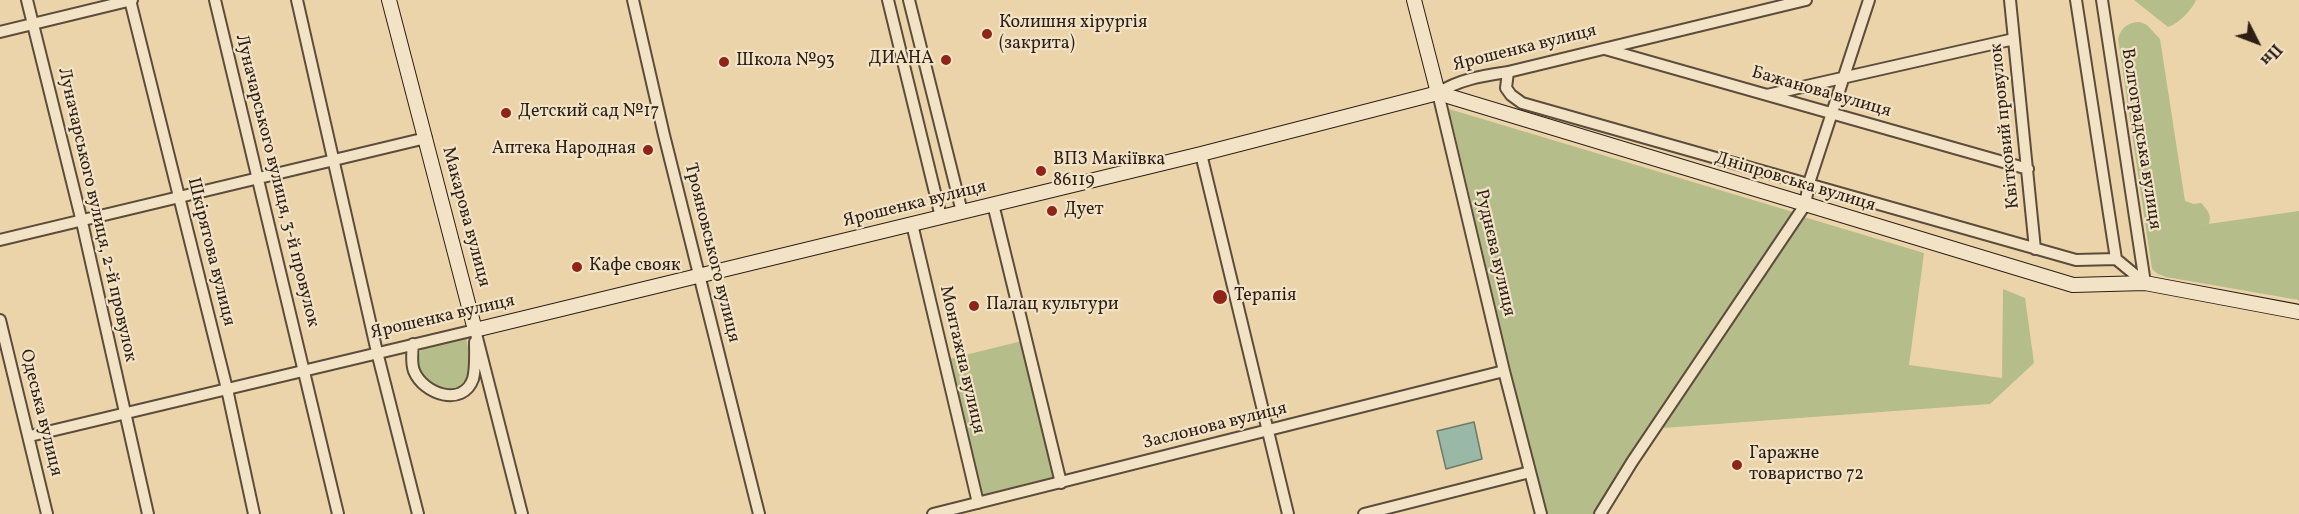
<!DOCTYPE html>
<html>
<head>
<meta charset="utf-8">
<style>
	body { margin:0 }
	#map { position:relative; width:2299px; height:514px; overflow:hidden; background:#ebd4a9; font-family:Vollkorn,serif }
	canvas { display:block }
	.north { position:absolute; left:2227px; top:12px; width:60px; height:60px; -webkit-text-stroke:4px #f2e3c7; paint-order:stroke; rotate:132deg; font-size:16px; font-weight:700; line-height:24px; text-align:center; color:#2d1f15 }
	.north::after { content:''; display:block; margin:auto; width:21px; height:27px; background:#2d1f15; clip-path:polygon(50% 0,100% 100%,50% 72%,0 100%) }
</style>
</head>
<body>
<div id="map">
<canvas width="2299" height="514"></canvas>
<div class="north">Пн</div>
</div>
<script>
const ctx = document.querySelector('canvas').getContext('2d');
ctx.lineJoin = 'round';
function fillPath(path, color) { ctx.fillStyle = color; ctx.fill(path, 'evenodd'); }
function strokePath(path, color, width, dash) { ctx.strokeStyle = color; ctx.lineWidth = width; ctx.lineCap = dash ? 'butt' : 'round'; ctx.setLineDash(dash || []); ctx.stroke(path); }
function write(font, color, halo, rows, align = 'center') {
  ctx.font = font + ' Vollkorn,serif'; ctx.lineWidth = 4.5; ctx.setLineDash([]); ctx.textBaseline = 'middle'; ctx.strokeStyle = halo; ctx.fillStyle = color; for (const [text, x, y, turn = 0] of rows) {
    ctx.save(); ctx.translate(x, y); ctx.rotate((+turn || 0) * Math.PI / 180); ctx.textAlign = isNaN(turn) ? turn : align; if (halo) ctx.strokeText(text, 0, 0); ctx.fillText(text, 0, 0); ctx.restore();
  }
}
fillPath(new Path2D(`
	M2134,0H2196C2192,10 2178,24 2168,27Z
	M2140,22L2147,25L2160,39L2185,201L2194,204L2201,203C2207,210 2212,214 2209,224L2194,226L2299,211V300L2166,277L2158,274L2152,269L2118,39C2121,27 2129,22 2140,22Z
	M1449,109L1793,212L1593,514H1545Z
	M1804,217L1924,253L1909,365L2002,378L2003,289L2025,298L2034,363L1990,404L1663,428Z
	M466,336C468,348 471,361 468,373C458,409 401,379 423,347Z
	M1026,340L1061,483L978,503L945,360Z`), '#b5bd8a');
const water = new Path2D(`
	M1474,422L1482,459L1446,469L1437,431Z`);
fillPath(water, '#99b8a5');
strokePath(water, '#6e7b6b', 1.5);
const street = new Path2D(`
	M27,0L82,222L148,514
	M130,0L227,389L254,514
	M215,0L338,514
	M297,0L377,352L418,514
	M633,0L664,135L759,514
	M888,0L941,217
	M909,0L962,212
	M2010,0L2035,249
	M2076,0L2116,259
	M2102,0L2145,283
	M0,32L132,0
	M1605,49L2028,169
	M1508,72L1506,88L1511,95L1522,103L2076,260L2116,259L2145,283
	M1767,95L2014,39
	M1201,154L1288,514
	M993,204L1061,483
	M912,224L978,503
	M0,240L426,138
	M0,320L47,514
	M475,330L522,514
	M413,344C412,353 411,363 414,371C424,395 463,407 473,379C476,368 475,353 475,342
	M30,436L475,330
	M933,514L1504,371
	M1364,514L1530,472
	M1541,514L1504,371L1438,93C1460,79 1482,76 1508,72L1806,0
	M1600,514L1632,462L1805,205L1809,183L1869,0`);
const secondary = new Path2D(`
	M389,0L475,330L1201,154L1438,93
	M1414,0L1438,93
	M1438,93L2073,285L2145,283L2299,312`);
strokePath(street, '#5c4c3a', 14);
strokePath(secondary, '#2d1f15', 16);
strokePath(street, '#f2e3c7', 10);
strokePath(secondary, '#f2e3c7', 14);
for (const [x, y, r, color] of [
	[987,34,6,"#8f2418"],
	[946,60,6,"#8f2418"],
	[724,62,6,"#8f2418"],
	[506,113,6,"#8f2418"],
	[648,150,6,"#8f2418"],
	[1041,171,6,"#8f2418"],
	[1052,211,6,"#8f2418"],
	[577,267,6,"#8f2418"],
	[1220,297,8,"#8f2418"],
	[974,306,6,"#8f2418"],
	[1737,465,6,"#8f2418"]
]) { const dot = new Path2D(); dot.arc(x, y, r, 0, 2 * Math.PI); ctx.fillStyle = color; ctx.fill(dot); strokePath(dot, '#f2e3c7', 2); }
write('18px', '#2d1f15', '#f2e3c7', [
	["Колишня хірургія",999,24],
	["(закрита)",999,45],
	["ДИАНА",934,60,"right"],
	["Школа №93",736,62],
	["Детский сад №17",518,113],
	["Аптека Народная",636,150,"right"],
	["ВПЗ Макіївка",1053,161],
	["86119",1053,182],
	["Дует",1064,211],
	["Кафе свояк",589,267],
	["Терапія",1234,297],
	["Палац культури",986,306],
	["Гаражне",1749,455],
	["товариство 72",1749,476]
], 'left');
write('18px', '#2d1f15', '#f2e3c7', [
	["Ярошенка вулиця",1525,49,-14],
	["Бажанова вулиця",1821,93,16],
	["Квітковий провулок",2006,126,-96],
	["Волгоградська вулиця",2140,139,81],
	["Луначарського вулиця, 3-й провулок",276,181,76],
	["Дніпровська вулиця",1795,183,17],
	["Ярошенка вулиця",915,205,-14],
	["Луначарського вулиця, 2-й провулок",96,215,77],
	["Макарова вулиця",465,217,75],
	["Шкірятова вулиця",210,252,76],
	["Трояновського вулиця",711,253,76],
	["Руднєва вулиця",1494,253,77],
	["Ярошенка вулиця",443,318,-13],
	["Монтажна вулиця",961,360,77],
	["Одеська вулиця",40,413,76],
	["Заслонова вулиця",1215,427,-14]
]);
</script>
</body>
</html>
